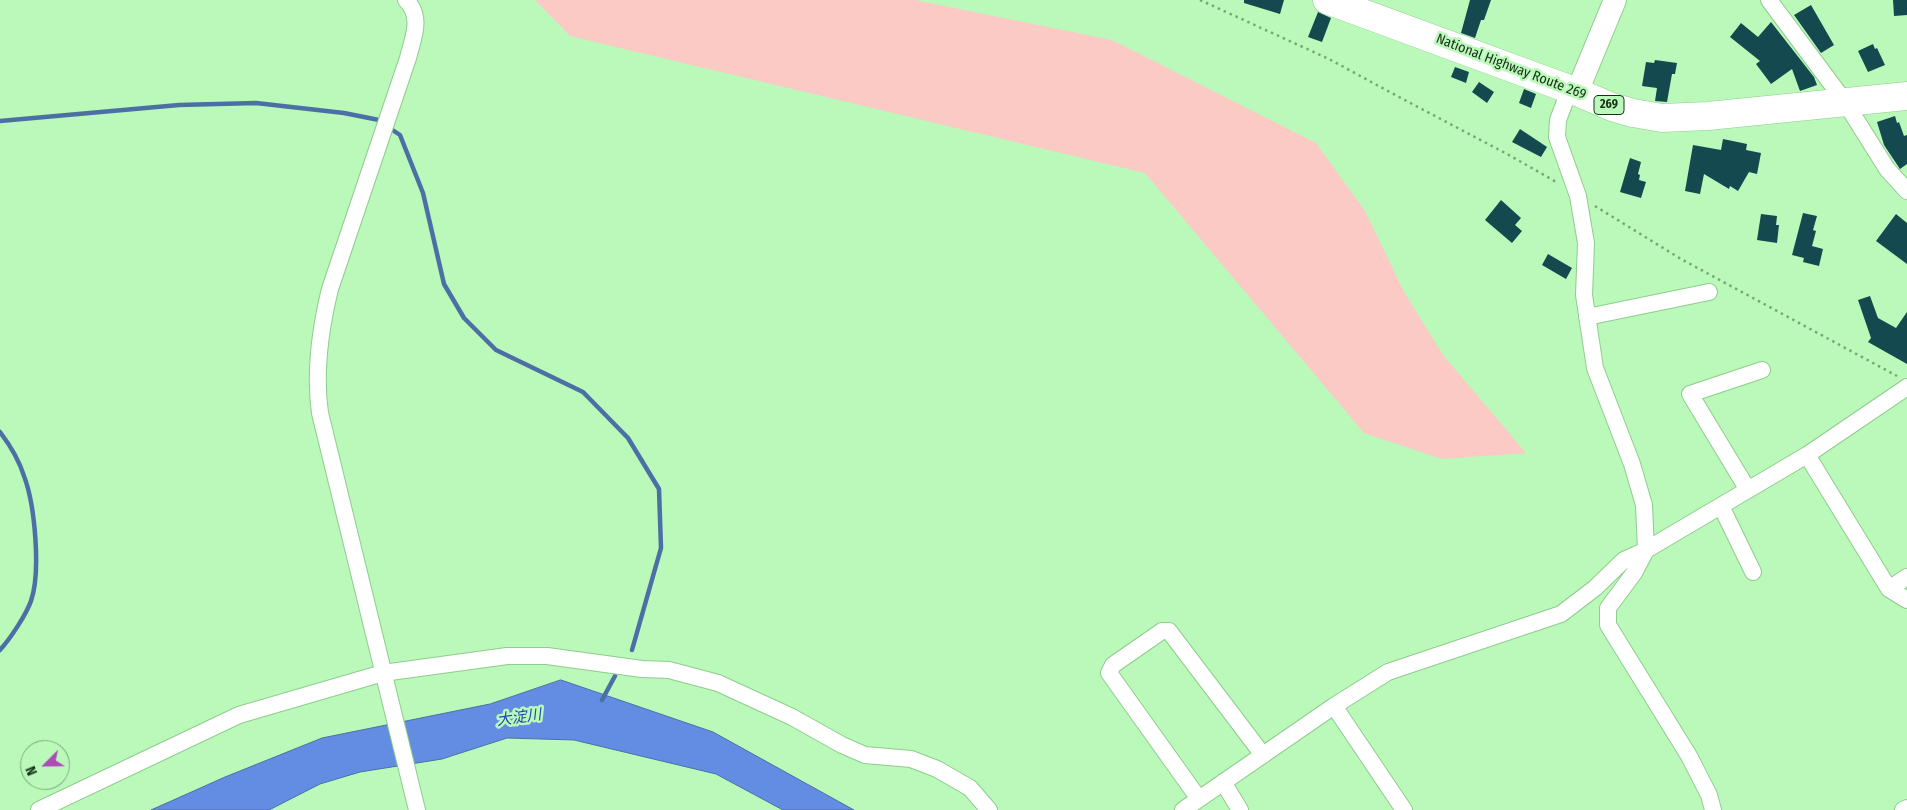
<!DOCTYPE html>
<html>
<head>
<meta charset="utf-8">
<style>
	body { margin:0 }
	#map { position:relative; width:1907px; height:810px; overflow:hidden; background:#baf9b9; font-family:"Fira Sans Condensed",sans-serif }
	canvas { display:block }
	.north { position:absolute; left:20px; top:740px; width:50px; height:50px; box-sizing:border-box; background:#baf9b9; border:1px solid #79a979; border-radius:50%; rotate:247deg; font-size:14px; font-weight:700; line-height:20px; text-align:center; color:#173018 }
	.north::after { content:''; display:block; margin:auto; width:18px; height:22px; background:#ac4cb5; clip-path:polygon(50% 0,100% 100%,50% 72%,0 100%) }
</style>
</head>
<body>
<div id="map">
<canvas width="1907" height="810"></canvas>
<div class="north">N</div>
</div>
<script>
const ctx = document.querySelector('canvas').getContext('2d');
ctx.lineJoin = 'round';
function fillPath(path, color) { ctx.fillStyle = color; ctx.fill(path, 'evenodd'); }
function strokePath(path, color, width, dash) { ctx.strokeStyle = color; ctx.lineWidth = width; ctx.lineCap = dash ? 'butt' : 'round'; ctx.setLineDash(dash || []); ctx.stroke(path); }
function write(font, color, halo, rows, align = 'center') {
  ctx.font = font + ' "Fira Sans Condensed","Noto Sans JP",sans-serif'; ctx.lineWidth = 5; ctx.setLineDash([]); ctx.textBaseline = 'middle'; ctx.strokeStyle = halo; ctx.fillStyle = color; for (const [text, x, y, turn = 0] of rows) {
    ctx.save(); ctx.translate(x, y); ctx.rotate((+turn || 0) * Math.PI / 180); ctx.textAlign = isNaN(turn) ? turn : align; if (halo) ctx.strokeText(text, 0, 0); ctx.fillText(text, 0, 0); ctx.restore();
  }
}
fillPath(new Path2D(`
	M535,0H915L1112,40L1316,143L1365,211L1404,292L1443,355L1526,453L1442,459L1364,433L1145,173L570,36Z`), '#fbcac5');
const water = new Path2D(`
	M561,680L713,732L854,810H783L716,774L574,740L507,738L442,759L360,772L320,784L269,810H151L225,777L322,738L490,704Z`);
fillPath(water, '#638ce3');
strokePath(water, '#4c70a6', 1);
strokePath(new Path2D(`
	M0,121L179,105L256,103L344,113L379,120L382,122
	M388,127L400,135L423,193L444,284L464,318L496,350L583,392L628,438L659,489L661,548L632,650
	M0,432C10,445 19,460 24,476C35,505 41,572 31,601C26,615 10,639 0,650
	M602,700L615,676`), '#4c70a6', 4.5);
fillPath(new Path2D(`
	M1244,0H1284L1280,14L1244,3Z
	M1470,0H1491L1484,20H1481L1475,38L1461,33Z
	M1893,0H1907V15L1894,16Z
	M1811,5L1834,45L1821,53L1794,15Z
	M1318,12L1331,18L1322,42L1308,37Z
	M1771,22L1814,77L1817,85L1800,91L1792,69L1771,84L1756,64L1760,61L1730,37L1741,23L1758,37Z
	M1873,44L1875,49L1877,48L1885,65L1868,72L1858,51Z
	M1655,60L1677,63L1675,74H1672L1667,102L1655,101L1657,88L1642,86L1646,62L1654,63Z
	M1455,67L1469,72L1466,83L1451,77Z
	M1479,82L1494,92L1487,103L1472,92Z
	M1524,89L1536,94L1531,108L1519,103Z
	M1895,116L1897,123L1899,122L1904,136L1907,135V164L1900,169L1884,145L1877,122Z
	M1520,129L1547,147L1541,157L1512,142Z
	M1723,139L1747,144L1746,150L1761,153L1757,174L1749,172L1738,191L1730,186L1729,189L1704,174L1700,194L1685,191L1693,145L1721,150Z
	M1630,158L1641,162L1638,174L1640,175L1639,180L1646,182L1641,198L1620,192Z
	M1501,200L1521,218L1515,225L1522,231L1512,243L1485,220Z
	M1803,213L1817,216L1813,230L1816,231L1812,246L1823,249L1819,266L1803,262L1804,258L1792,255Z
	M1761,214L1777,216L1776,225H1779L1777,243L1757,240Z
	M1896,214L1907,223V264L1876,241Z
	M1548,254L1572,268L1566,279L1542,265Z
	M1870,296L1878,318L1896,328L1907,312V364L1868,342L1871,338L1858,300Z`), '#13494f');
const street = new Path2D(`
	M406,0C423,17 413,38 408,58L330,289C320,330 314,371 320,413C353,545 384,678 417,810
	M1769,0L1845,102L1887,169L1907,191
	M1577,92L1566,99L1558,120L1557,137L1578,196L1586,243L1584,295L1595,368L1632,464L1644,505L1646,550L1634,573L1608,608V625L1689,756L1709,795L1713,810
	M1587,317L1709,292
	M1807,455L1889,589L1907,600
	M1748,490L1690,394L1762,370
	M1721,506L1753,572
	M1889,589L1907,577
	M1334,706L1404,810
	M1223,782L1240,810
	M1199,799L1109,673L1113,665L1162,631H1169L1263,755
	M39,810L239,715L383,673L507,656H547L642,669L669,670L718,683L792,717L842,745L865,755L911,759L937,769L970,788L989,810
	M1183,810L1334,706L1388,672L1561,614L1595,588L1624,560L1646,550L1807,455L1907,387
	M1903,810L1907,808`);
const secondary = new Path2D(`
	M1577,92L1615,0`);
const highway = new Path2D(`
	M1327,0L1577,92L1612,107L1633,113L1662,118L1708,116L1907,96`);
strokePath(street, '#8fcc8e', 18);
strokePath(secondary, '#8fcc8e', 24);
strokePath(highway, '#8fcc8e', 29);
strokePath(new Path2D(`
	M1200,0L1329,59L1399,97L1509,155L1558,183
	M1595,206L1681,259L1897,376`), '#77a777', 2.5, [2.5, 4]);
strokePath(street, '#fff', 16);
strokePath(secondary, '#fff', 22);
strokePath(highway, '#fff', 28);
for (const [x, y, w] of [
	[1609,105,30]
]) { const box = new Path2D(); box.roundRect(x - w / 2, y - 9.5, w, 19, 4); ctx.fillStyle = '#baf9b9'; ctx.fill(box); strokePath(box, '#173018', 1); }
write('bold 12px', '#173018', null, [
	["269",1609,105]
]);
write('14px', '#173018', '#baf9b9', [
	["National Highway Route 269",1511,67,21]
]);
write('italic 15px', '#2048ad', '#baf9b9', [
	["大淀川",519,718,-8]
]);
</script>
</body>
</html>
